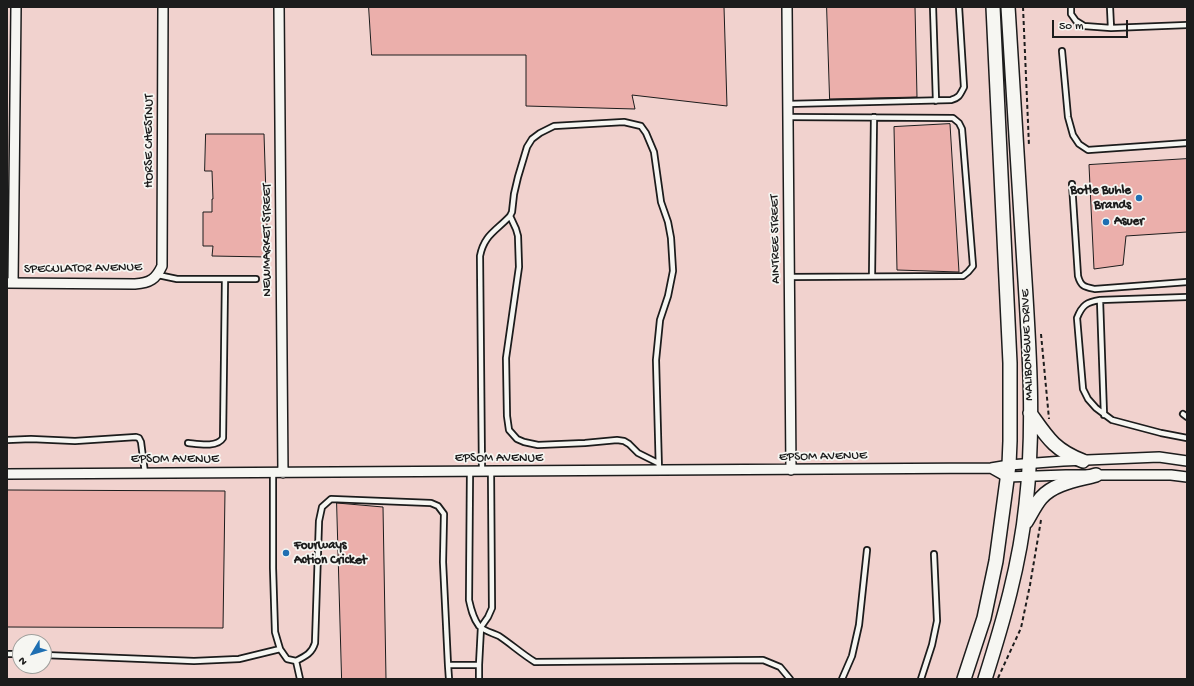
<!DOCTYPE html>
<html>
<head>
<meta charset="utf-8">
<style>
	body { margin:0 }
	#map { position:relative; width:1194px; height:686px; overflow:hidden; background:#f3e1dd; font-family:"Gochi Hand",sans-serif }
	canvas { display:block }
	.frame { position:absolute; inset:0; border:8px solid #1c1c1c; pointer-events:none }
	.north { position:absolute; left:12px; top:634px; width:40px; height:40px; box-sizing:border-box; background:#f6f6f2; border:1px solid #9f9f9c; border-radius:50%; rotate:232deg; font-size:11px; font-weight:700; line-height:16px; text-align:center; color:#1c1c1c }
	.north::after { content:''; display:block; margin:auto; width:14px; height:18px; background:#1f6fb2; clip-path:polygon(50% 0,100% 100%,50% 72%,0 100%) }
	.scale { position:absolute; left:1052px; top:20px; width:76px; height:18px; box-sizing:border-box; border:2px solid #1c1c1c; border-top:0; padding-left:5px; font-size:12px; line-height:14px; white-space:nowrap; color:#1c1c1c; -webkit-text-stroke:3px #f6f6f2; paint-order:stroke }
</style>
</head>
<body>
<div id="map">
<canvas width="1194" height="686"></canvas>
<div class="frame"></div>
<div class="north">N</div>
<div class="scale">50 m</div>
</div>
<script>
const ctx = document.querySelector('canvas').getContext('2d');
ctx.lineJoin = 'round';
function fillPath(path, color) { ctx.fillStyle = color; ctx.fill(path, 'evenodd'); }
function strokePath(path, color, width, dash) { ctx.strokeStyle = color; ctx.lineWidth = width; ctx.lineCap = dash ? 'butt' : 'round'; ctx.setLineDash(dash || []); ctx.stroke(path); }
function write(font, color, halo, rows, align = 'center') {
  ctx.font = font + ' "Gochi Hand",sans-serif'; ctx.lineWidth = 3.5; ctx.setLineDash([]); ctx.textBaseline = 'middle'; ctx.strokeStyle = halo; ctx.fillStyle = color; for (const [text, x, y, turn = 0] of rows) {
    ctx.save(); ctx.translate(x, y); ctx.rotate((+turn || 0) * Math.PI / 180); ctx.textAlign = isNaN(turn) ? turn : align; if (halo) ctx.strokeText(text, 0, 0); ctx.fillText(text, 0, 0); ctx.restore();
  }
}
fillPath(new Path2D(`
	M7,7H1187V679H7ZM20,642H44V666H20Z`), '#f1d2ce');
const building = new Path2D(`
	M369,7H724L727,106L632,95L635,109L526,106V55H372Z
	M827,7H915L917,97L830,99Z
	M950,124L959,272L897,270L894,127Z
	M206,134H264L268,257L212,256L213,246H203V212H212V199H213L212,171H205Z
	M1187,159V232L1126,236L1123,265L1094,269L1089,165Z
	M7,490L225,491L223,628L7,627Z
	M337,503L383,507L386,679H342Z`);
fillPath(building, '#ebafab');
strokePath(building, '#1c1c1c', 1);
const service = new Path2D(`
	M933,7L936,101
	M1071,7V14L1076,21L1084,26L1111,28L1187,25
	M1110,7L1111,28
	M1062,51L1068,117L1073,135L1079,144L1088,150L1187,143
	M787,104L951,100C959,98 960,95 964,87L959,7
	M787,117L953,118L959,123L962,129L973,266L968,272L963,276L789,277
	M1072,184L1078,276C1081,287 1085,287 1095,289L1187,282
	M510,216L516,229L518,236L519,267L506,358L507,416L509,430L517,439L524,442L538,445L585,443L617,440L624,441L629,444L638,453L658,463
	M158,275L177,279H225L223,438C217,448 198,444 188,443
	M872,276L874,117
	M225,279H256
	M1187,297L1100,300C1087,302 1082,305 1077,318L1083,389L1088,399L1096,408L1112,420L1161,433L1187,438
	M1100,300L1104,415
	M1183,414L1187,417
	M7,440L31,439L75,441L136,437L139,438L141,442L145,473
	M470,472L469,600C471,609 473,618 479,626C484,631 493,633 499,636C511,644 522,654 535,662L763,660L780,667L790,679
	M482,472L480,256C484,235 496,231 510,216L512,212L514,194L518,177L527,147L532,139L540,133L554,126L624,122L641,126L646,133L654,152L661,202L668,222L671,238L673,271L668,296L660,320L656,360L659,471
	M273,473V568L275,632L280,649L287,659L296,661L300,679
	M7,654H20
	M44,655L194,661L239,659L280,649
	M296,661C306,656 312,653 315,643L319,521L322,507L331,499L431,503L438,506L444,514L443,562L448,665
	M479,665V679
	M449,679L448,665H479L481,627L488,617L492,608L491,472
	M842,679L852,656L859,625L867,550
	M921,679L932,645L937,621L934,554`);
const minor = new Path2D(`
	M279,7L283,473
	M787,7L791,470
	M7,283L135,284C150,283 156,279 162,266L163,7
	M13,283L16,7
	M991,468L1007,477L1066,475H1171L1187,477
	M7,474L991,468L1009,465L1063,461L1159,457L1187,461`);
const secondary = new Path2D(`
	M1030,413C1047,437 1054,450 1083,461
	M1026,522C1031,514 1035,505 1041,498C1054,483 1078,480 1096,475
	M964,679L984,618L996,561L1009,465L1010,441V363L993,7
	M985,679C1003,622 1020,564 1026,504C1035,425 1029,344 1024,265C1019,179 1013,93 1008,7`);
strokePath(service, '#1c1c1c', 8);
strokePath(minor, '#1c1c1c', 12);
strokePath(secondary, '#1c1c1c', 16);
strokePath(new Path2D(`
	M1023,7L1029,146
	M1041,334L1049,419
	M998,678L1021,628L1030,585L1041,520`), '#1c1c1c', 2, [4, 3]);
strokePath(service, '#f6f6f2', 4.5);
strokePath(minor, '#f6f6f2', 9);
strokePath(secondary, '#f6f6f2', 13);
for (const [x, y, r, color] of [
	[1139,198,4,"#1f6fb2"],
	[1106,222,4,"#1f6fb2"],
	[286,553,4,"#1f6fb2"]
]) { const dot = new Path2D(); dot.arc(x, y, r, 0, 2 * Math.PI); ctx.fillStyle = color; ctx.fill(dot); strokePath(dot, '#f6f6f2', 1.5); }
write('13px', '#1c1c1c', '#f6f6f2', [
	["HORSE CHESTNUT",150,141,-90],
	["AINTREE STREET",776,239,-91],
	["NEWMARKET STREET",268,240,-90],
	["SPECULATOR AVENUE",83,269,-1],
	["MALIBONGWE DRIVE",1028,345,-92],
	["EPSOM AVENUE",823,457,-1],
	["EPSOM AVENUE",499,459],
	["EPSOM AVENUE",175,460]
]);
write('bold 13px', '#1c1c1c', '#f6f6f2', [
	["Botle Buhle",1131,191,"right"],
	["Brands",1131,206,"right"],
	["Asuer",1114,222],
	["Fourways",294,546],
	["Action Cricket",294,561]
], 'left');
</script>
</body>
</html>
